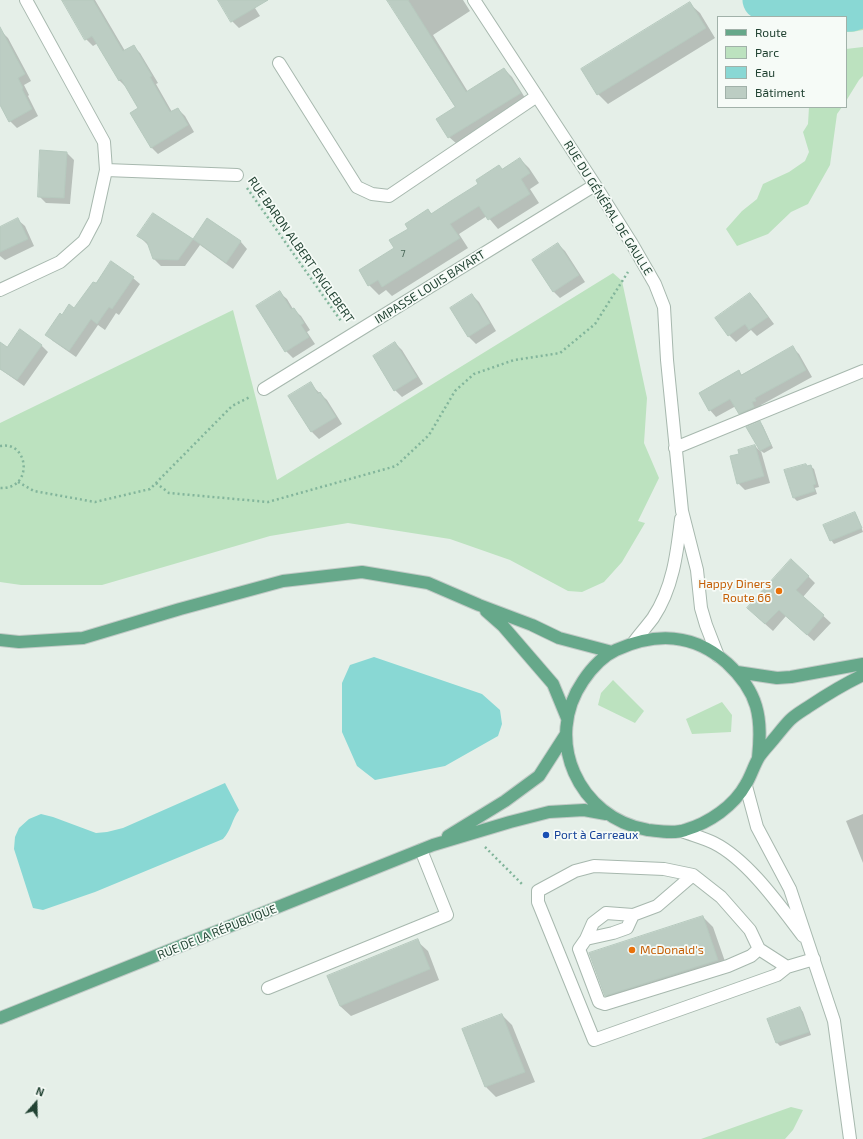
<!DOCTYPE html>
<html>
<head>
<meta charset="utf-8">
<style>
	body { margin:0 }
	#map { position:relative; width:863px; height:1139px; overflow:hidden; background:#e5efe8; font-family:"Exo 2",sans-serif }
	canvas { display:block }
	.legend { position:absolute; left:717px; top:16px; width:130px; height:92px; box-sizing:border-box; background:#f6fbf7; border:1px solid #a1b1a9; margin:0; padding:5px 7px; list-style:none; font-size:12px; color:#224333 }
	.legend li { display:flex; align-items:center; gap:8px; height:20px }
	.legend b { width:20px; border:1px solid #a1b1a9 }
	.north { position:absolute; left:16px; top:1083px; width:40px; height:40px; -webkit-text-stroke:3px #f6fbf7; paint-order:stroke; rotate:20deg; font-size:11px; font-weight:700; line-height:16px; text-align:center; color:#224333 }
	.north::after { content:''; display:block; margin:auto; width:14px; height:18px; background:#224333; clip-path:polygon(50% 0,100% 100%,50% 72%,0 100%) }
</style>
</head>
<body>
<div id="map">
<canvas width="863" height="1139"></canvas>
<ul class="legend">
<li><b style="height:5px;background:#66a88a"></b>Route</li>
<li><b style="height:11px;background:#bce2bf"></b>Parc</li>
<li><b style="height:11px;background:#89d8d4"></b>Eau</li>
<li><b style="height:11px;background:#bccdc3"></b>Bâtiment</li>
</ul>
<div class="north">N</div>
</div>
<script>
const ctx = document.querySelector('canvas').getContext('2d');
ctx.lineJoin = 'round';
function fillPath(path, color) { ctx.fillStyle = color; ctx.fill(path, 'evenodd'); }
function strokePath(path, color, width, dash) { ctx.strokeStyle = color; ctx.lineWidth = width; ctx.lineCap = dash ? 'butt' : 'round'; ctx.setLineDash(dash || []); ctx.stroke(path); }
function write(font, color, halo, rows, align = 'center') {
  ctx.font = font + ' "Exo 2",sans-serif'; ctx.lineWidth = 3.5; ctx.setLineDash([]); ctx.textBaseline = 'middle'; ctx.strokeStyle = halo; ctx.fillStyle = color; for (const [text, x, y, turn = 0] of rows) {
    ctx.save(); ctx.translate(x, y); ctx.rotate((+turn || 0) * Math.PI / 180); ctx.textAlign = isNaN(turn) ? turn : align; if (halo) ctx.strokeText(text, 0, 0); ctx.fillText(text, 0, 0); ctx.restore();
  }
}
fillPath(new Path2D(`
	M785,0H863L851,3L845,7H799Z
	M863,17V30L852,32H846V21Z
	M863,47V76L859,80L846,101V49Z
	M809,107H842L837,114L830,165L808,204L791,212L768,234L737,246L726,229L742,211L757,199L763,184L789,172L805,161L809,152L803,132L808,124Z
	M613,273L622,281L647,398L644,443L659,478L638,521L645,523L622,562L604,582L582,592L568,591L510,560L450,539L348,523L270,536L102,585H21L0,582V423L233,310L277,480Z
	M613,680L644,711L635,723L598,705L601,693Z
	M722,702L732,715L731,732L692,734L686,719Z
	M791,1107L803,1110L793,1130L785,1139H701Z`), '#bce2bf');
fillPath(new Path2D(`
	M374,657L482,694L500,710L502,724L498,736L445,766L375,780L357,766L342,732V683L350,665Z
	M225,783L239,810C232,819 231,831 223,839L95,892L43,910L33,908L14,849L15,837L19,828L29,819L41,814L53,817L96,833L107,832L123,828Z`), '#89d8d4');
fillPath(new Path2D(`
	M63,0H95L125,51L133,46L140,53L158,83L156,84L172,112L178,109L185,116L194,132L158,154L151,147L139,109L126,87L119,80L98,43L93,46L86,39Z
	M219,0H250L260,16L239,28L232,21Z
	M388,0H463L470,11L433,35L468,92L504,69L512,77L527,101L457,144L449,137L456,107Z
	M690,4L700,13L715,38L608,104L598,94L583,70Z
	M1,31L8,38L31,81L24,85L29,95L28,96L38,116L17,128L10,121L0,103Z
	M67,153L74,160L70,204L46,203L39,196Z
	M520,159L529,168L539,183L530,189L539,203L498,229L487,216L459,234L468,248L392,296L386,290L379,295L369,285L409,229L428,210L432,214Z
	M153,215L193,240L208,219L241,242L247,249L233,269L200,245L185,266H161L154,259L148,245L139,236Z
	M18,220L25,226L34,246L5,260L0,256V228Z
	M558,244L565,251L585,282L560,298L553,291Z
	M133,278L140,284L119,315L116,313L105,330L98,325L76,357L53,341L47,335L62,316L75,309L96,285Z
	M280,293L287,299L293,309L301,316L310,330L307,332L315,344L293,358L286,351Z
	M750,294L757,301L774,324L757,336L751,330L736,342L729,335Z
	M472,295L479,302L496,331L476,344L469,337L451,308Z
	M395,343L402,350L423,384L402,397L395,390Z
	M41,345L48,352L24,386L0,369V354Z
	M792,347L799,354L812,377L761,405L762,407L747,420L740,413L736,406L716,417L710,410L739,372L742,375Z
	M310,384L327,400L342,424L319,439L312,432L290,397Z
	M760,422L763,426L773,448L764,453L761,451L770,483L745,490L738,483L740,455L755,446L761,452L748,427Z
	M807,466H810L814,469L819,487L815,488L817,494L797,501L794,498Z
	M854,513L857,516L863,532L834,544L831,540L825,526Z
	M808,576L815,583L803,597L831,623L814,641L786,616L773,631L755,615Z
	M863,814V863L846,821Z
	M703,917L713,927L728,970L616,1006L606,996Z
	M417,941L428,951L439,980L351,1016L340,1006Z
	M800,1008L803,1012L811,1035L780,1046L776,1042Z
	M502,1015L512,1025L535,1082L496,1097L486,1087L464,1030Z`), '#0003');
strokePath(new Path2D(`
	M762,0L784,15L851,12L863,8`), '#89d8d4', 39);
const building = new Path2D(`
	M62,0H93L123,51L134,45L152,76L150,77L170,112L178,108L188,125L151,148L130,113L138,108L121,79L119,81L92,36L85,40Z
	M218,0H268L231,22Z
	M387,0H408L466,92L504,68L521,93L448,138L436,119L455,107Z
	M690,2L706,28L597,95L581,69Z
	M0,27L25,74L18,78L23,88L22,89L32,109L9,122L0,105Z
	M40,150L67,152L64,198L38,197Z
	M520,158L530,173L521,179L530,194L488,220L479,206L450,224L460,238L382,287L378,280L368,286L359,270L394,248L389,240L408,229L405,224L428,209L431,214L454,199L478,184L476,180L499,165L502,169Z
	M153,213L193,239L207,218L241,241L226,263L193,239L178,260L153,259L147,242L137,236Z
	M18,218L28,239L0,252V227Z
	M558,243L579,275L553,292L532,260Z
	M111,261L134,277L112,309L109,307L97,324L91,319L69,351L45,335L60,313L62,315L69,304L74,308L93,282L96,283Z
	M280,291L291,309L294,308L304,323L301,325L309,337L285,352L256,306Z
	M750,293L768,317L749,330L745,324L728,336L715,318Z
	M472,294L490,323L468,337L450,308Z
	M20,329L42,345L17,380L0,369V342L7,347Z
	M395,342L417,377L394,391L373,356Z
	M793,346L806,370L755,398L756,401L752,402L754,407L739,414L730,399L709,411L699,393L739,370L741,375Z
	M311,382L318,394L320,392L336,417L311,432L288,396Z
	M760,421L771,445L760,451L746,427Z
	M755,445L764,476L737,484L730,456L739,454L738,450Z
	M806,464L807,466L811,465L816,484L813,485L815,491L793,498L784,470Z
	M855,512L862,528L830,541L823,525Z
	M791,559L809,576L796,590L824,615L807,635L779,610L765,624L747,608Z
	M703,916L718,960L605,996L589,953Z
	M418,939L430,969L340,1006L327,976Z
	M800,1007L809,1032L776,1043L767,1019Z
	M502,1014L525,1072L485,1087L462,1029Z`);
fillPath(building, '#bccdc3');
strokePath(building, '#b6c9be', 1);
const minor = new Path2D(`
	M474,0L595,185L632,244L655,284L664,307L667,360L682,511L697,570L701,608L706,625L718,656
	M279,63L357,187L372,194L389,196L537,96
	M106,170L237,175
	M0,290L60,262L84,241L95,220L106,170L104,142L26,0
	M264,389L595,185
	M675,448L863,371
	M634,642C640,634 647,626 653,618C673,588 677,553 681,519
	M746,786L757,827L790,889L834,1021L850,1139
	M682,831C692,835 704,838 714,843C748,860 780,906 803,936
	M693,875L657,906L633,915L606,913L593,923L586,939L579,949L599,1002L605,1004L728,966L751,956L759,949
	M586,939L613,933L627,928L633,915
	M787,967L759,949L750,930L721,897L693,875L664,869L594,866L575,871L538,891V902L594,1040L777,975L787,967L814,959
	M268,988L447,915L421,850`);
const major = new Path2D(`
	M486,611L503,626L553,684L567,718
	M0,640L19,642L83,638L180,609L283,581L362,572L428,583L479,605L532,625L559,638L612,652
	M737,672L777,678L791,677L863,664
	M758,758C760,740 761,723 756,706C751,689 740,675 727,663C693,633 656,632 616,650C603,656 591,669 583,681C543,739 578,818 648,830C659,831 674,834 685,830C709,823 734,806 746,784C751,776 754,765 759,757C763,751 769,745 773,740C779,733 784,726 790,720C795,715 802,711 808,707C826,695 844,684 863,675
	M448,836L505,801L539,776L566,734
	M0,1018L433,845L510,822L549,812L584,810L606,814`);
strokePath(minor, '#a7b8ae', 14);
strokePath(major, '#c1cac6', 14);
strokePath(new Path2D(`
	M247,188L341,321
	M0,446C29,440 34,490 0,488
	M18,482L34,491L95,502L150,489L232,406L250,397
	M156,483L169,493L268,502L396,466L429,435L455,391L474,374L514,360L560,353L595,324L628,272
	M485,847L523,885`), '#82b59b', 2.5, [2, 3]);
strokePath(minor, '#fff', 12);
strokePath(major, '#66a88a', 12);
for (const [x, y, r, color] of [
	[779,591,4,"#e8710a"],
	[546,835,4,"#1a4fb4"],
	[632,950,4,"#e8710a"]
]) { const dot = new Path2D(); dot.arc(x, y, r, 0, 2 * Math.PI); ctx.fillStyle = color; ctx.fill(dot); strokePath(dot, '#f6fbf7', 1.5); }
write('10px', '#486657', null, [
	["7",403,254]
]);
write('12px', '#224333', '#f6fbf7', [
	["RUE DU GÉNÉRAL DE GAULLE",608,208,58],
	["RUE BARON ALBERT ENGLEBERT",301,250,55],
	["IMPASSE LOUIS BAYART",430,287,-32],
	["RUE DE LA RÉPUBLIQUE",217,932,-22]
]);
write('12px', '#c56008', '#f6fbf7', [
	["Happy Diners",771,584],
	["Route 66",771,598],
	["McDonald's",640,950,"left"]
], 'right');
write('12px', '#164399', '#f6fbf7', [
	["Port à Carreaux",554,835]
], 'left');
</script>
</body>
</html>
